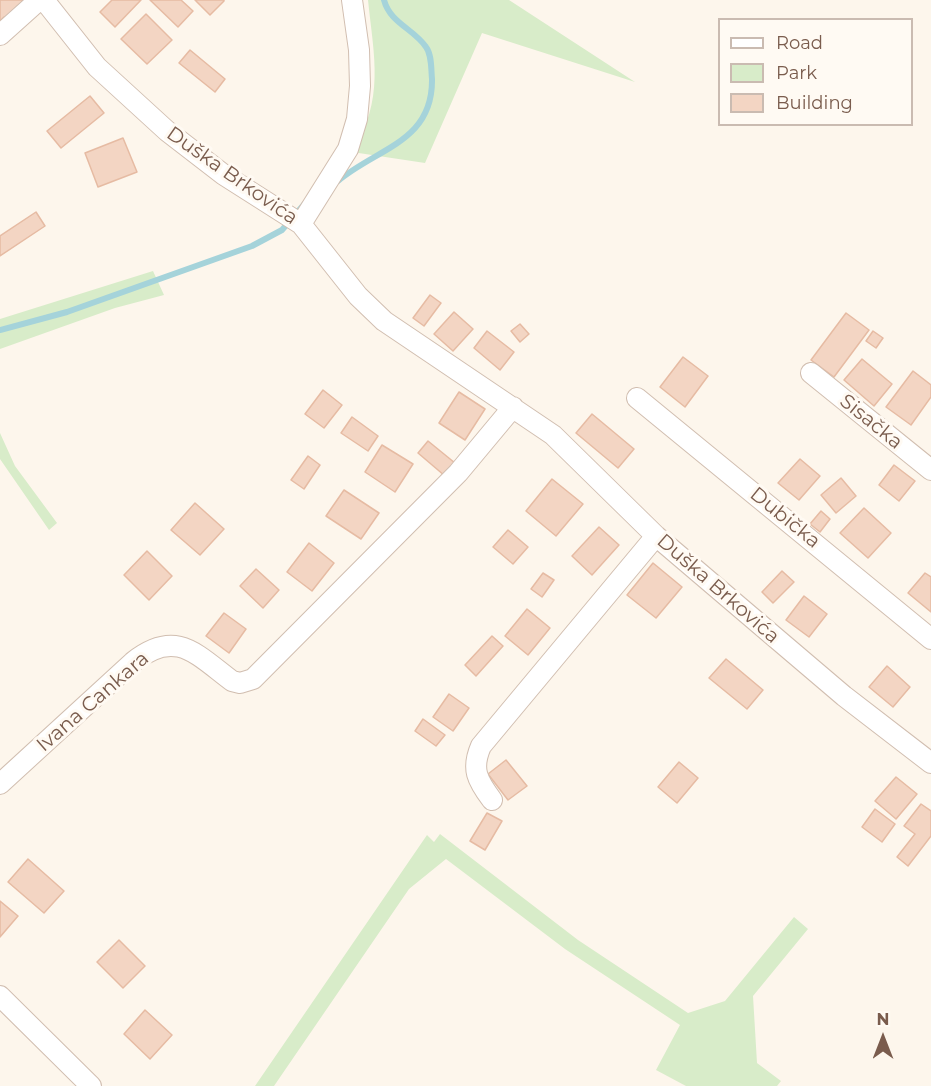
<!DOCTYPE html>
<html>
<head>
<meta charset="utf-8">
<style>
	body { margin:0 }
	#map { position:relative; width:931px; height:1086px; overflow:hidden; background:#fdf6ec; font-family:Montserrat,sans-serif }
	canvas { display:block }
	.legend { position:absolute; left:718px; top:18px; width:195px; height:108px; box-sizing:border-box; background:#fffaf3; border:2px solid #cabbb1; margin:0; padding:8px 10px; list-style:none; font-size:18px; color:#7a5c4d }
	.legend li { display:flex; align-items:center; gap:12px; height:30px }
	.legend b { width:30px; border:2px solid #cabbb1 }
	.north { position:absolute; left:853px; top:1008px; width:60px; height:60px; -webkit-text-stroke:4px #fffaf3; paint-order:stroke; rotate:0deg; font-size:16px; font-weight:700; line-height:24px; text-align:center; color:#7a5c4d }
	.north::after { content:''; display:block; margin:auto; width:21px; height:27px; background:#7a5c4d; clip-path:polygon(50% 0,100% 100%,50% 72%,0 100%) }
</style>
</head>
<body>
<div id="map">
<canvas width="931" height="1086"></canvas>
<ul class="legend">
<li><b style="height:8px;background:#fff"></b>Road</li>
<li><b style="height:16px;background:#d8ecc9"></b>Park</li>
<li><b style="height:16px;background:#f3d5c3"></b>Building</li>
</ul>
<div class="north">N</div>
</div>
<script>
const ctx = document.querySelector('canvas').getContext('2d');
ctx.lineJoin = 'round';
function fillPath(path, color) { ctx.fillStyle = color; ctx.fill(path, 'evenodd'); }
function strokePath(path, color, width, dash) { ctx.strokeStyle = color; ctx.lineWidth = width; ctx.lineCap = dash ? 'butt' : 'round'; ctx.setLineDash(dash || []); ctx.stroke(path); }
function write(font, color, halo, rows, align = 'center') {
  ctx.font = font + ' Montserrat,sans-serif'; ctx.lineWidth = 6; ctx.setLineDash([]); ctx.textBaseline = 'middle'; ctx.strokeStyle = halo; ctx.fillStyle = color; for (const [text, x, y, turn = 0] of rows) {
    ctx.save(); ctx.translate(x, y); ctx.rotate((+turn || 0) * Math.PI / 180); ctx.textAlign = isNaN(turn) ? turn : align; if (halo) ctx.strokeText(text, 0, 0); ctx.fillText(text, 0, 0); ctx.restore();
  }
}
fillPath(new Path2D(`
	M368,0H509L635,82L482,33L425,163L352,152C385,99 374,58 368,0Z
	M153,271L164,295L115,308L0,349V319Z
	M0,433L15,466L57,523L49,530L0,459Z
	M440,834L578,940L688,1013L725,1001L794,917L808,929L753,996L757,1063L781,1081L777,1086H686L656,1070L680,1025L565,949L446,859L409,889L274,1086H255L427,835L434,842Z`), '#d8ecc9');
strokePath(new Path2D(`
	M338,181C377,148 433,142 432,79C431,69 432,55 426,47C414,29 390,23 384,0
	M0,330L67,312L252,246L282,230L307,201`), '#a5d3da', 6);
const building = new Path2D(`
	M0,0H22L27,6L7,21L4,17L0,21Z
	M112,0H141L115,27L100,12Z
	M150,0H181L193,11L178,27Z
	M195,0H224V1L210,15Z
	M146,14L172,40L147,64L121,39Z
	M190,50L225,79L215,92L179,63Z
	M90,96L104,113L61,148L47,131Z
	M123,138L137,172L98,187L85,153Z
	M36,212L45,226L0,256V236Z
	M430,295L441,303L424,326L413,318Z
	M454,312L473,329L453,351L434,334Z
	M846,313L869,330L834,377L811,360Z
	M520,324L529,334L520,342L511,331Z
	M487,331L514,352L500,370L474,348Z
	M873,331L883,338L876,348L866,341Z
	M683,357L708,376L685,407L660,387Z
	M862,359L892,384L874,406L844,380Z
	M913,371L931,385V397L911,425L886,407Z
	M323,390L342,405L324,428L305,414Z
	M459,392L485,409L465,440L439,423Z
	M592,414L634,449L618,468L576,433Z
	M352,417L378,436L368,451L341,433Z
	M428,441L455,463L445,476L418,453Z
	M382,445L413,464L395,492L365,472Z
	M308,456L320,465L304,489L291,480Z
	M800,459L820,476L799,500L778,483Z
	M894,465L915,481L899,501L879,485Z
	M841,478L856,496L836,513L821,495Z
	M552,479L583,504L556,536L526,511Z
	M344,490L379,513L361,539L326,516Z
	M195,503L224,529L200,555L171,530Z
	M864,508L891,533L868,558L840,533Z
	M821,511L830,519L820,532L810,524Z
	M599,527L619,545L592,575L572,556Z
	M508,530L528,547L513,564L493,547Z
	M309,543L334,563L312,591L287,572Z
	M147,551L172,576L149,600L124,575Z
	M653,563L682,587L656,618L627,595Z
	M256,569L279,590L263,608L240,586Z
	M782,571L794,582L773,603L762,592Z
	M543,573L554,580L542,597L531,589Z
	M925,573L931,577V612L908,593Z
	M804,596L827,614L809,637L786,620Z
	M527,609L550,628L528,655L505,636Z
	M224,613L246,629L229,653L206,636Z
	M492,636L503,646L476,676L465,665Z
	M726,659L763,690L747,709L709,678Z
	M887,666L910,687L893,707L869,687Z
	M449,694L469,708L453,731L433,717Z
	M423,719L445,735L436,746L415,731Z
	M506,760L527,786L508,800L488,774Z
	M679,762L698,778L677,803L658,787Z
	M896,777L917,794L896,819L875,801Z
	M921,804L931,811V836L908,866L897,857L915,834L904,826Z
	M875,809L895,824L882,842L862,827Z
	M487,813L502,821L485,850L470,841Z
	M28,859L64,891L44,913L8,882Z
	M0,901L18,916L0,937Z
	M119,940L145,966L123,988L97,962Z
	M145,1010L172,1035L150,1059L124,1034Z`);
fillPath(building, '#f3d5c3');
strokePath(building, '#e6bba3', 1.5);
const minor = new Path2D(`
	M44,0L97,67L167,131L224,175L301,224L358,296L384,321L553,435L656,536L844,696L931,763
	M0,35L39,0
	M301,224L348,149L357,119L360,86L359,50L352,0
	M811,373L931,470
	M637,398L931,639
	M0,784L133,662C176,628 196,654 232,681L240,683L253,679L458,473L513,407
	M492,800C477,780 471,769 481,746L656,536
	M0,996L91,1086`);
strokePath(minor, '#d1beb0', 22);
strokePath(minor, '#fff', 20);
write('20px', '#7a5c4d', '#fffaf3', [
	["Duška Brkovića",232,176,35],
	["Sisačka",871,422,39],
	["Dubička",785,518,39],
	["Duška Brkovića",718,589,41],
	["Ivana Cankara",93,702,-41]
]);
</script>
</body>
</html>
